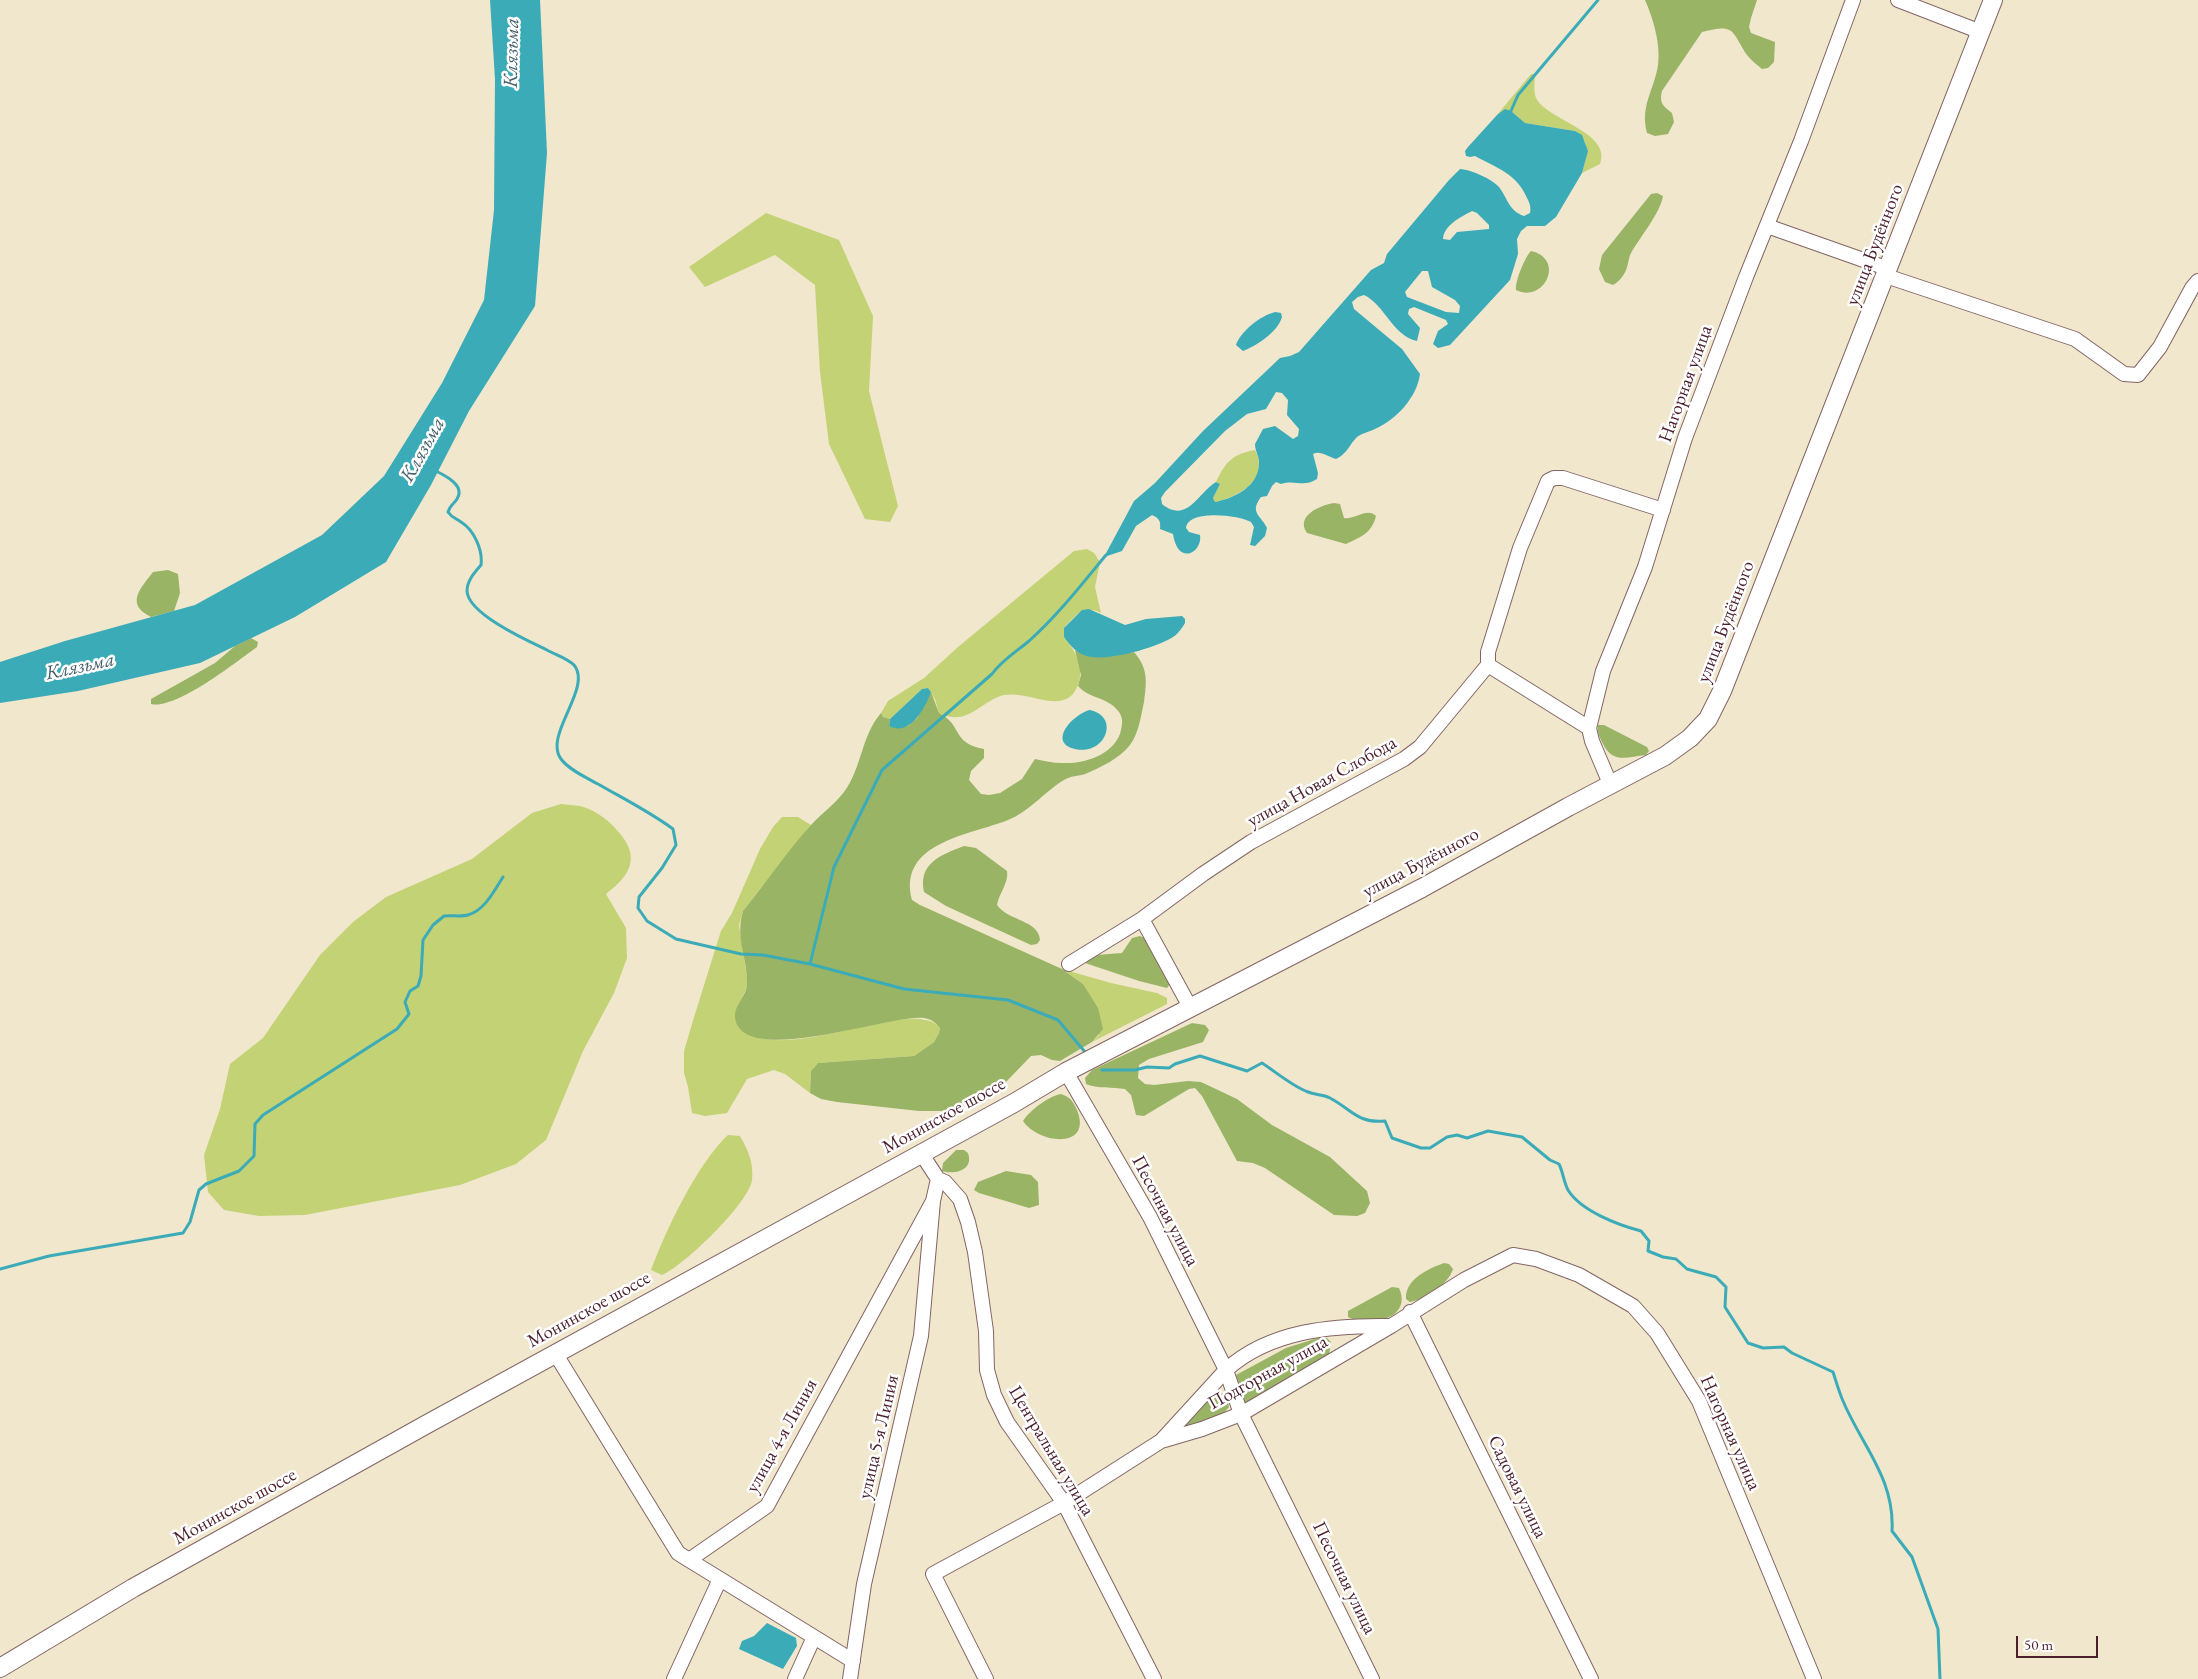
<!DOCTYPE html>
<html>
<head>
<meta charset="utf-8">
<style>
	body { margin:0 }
	#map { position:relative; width:2198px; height:1679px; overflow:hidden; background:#f0e7cd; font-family:"EB Garamond",serif }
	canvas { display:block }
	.scale { position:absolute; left:2016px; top:1636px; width:82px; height:22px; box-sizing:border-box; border:2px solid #4a1f2b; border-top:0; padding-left:6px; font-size:15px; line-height:18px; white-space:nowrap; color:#4a1f2b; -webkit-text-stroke:4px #fff; paint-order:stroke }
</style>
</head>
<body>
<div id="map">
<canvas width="2198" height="1679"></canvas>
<div class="scale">50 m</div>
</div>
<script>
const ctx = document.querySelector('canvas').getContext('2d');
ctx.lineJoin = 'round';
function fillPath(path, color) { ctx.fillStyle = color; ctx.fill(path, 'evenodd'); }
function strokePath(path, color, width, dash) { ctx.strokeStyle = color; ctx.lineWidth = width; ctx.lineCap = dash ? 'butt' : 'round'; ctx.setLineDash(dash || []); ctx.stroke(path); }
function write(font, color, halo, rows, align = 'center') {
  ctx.font = font + ' "EB Garamond",serif'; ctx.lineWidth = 5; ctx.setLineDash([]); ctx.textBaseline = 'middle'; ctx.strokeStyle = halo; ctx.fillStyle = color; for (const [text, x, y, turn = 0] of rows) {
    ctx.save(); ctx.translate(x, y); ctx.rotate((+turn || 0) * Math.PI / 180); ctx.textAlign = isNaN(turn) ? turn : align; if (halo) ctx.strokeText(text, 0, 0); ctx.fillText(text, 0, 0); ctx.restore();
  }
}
fillPath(new Path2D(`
	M1531,74H1535C1535,82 1533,90 1536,98C1548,121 1612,132 1600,164L1582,173C1586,158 1592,141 1575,131L1525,123L1511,111L1497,115Z
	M766,213L839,240L873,316L869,391L898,506L890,522L865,519L829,444L820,372L815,285L775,255L705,287L689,267Z
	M1255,450C1270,479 1239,497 1215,502L1213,498L1220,484L1216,482C1226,461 1233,454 1255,450Z
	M1087,549L1094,553L1100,562L1095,587L1101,613C1083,604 1075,616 1064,628V637C1074,649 1084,665 1079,682C1067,722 1024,685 998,697C977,706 965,726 939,713L935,699L928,688L922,689L890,719L883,717L881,713L888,701L924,678L958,647L1074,551Z
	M561,804C567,805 574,805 580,806C593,809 606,818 615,828C641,855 633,873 606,894L626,928L627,958L614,993L583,1051L546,1140L516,1164L460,1185L305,1215L259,1216L224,1210L208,1192L204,1155L220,1109L230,1064L263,1038L320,955L353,922L386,897L472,859L532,813Z
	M782,817H798L811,825L743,911L739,925L748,984L740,1003L738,1027C784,1069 912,994 940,1028L939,1033L934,1042L914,1056L818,1063L811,1071L810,1093L785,1074L774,1070L747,1079L727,1113L705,1116L692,1113L688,1087L684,1073V1051L695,1014L721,931L732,913L760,849L773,827Z
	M1062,969L1111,983L1157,993L1167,998V1004L1092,1042L1099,1035L1083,984Z
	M728,1135L740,1136C748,1150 754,1163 752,1180C749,1203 684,1266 662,1275L651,1270C666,1230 697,1164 728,1135Z`), '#c3d274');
fillPath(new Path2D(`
	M1645,0H1757L1751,18L1749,27L1751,33L1775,42L1774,62L1768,68L1762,69C1757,65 1751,60 1747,55C1731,31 1736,23 1702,32L1662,91C1659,103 1663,106 1672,113L1674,122L1668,134L1655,136L1647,133C1640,105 1654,91 1658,65C1661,44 1653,18 1645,0Z
	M1657,193L1663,196C1660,214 1639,238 1630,255C1628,261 1628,268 1624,274C1621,279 1618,282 1613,285L1605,282L1599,269L1602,255L1651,194Z
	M1531,251C1566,259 1544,304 1516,290C1515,281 1525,257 1531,251Z
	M1334,503L1340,504L1344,518C1355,520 1367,507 1376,516C1372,533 1361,537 1346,544L1307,533C1295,516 1320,505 1334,503Z
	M168,570L178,574L180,593L174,611L151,617C125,604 140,589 153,572Z
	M251,638L258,642L257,647C236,662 176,710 151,704V699L215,663L235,646Z
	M1075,650C1095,660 1112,656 1134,652C1148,668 1147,681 1144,702C1141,715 1139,733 1130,745C1120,758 1100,768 1085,774C1079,776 1070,776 1064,780C1044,792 1029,812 1008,820C971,835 897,842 912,900L920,905L1062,969L1083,984L1098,1008L1103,1029L1092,1042L1060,1061L1052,1060L1041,1055L1031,1056L1004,1084L958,1107L944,1111H919L837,1102L821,1099L810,1093L811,1071L818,1063L914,1056L934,1042L939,1033L940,1028C935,1022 931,1019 924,1018C893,1013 740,1070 735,1017C734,1005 748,995 747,982C747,956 735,938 743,911C766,883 787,851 812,824C822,813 835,804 844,792C862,768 861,736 881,713L883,717L890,719L889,726H908L917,718L931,692L939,713C963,725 951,743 984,749V758L971,771L969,780L981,794L989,795L1000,793L1022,779L1035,759C1044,761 1053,763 1062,763C1084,764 1111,756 1120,734C1122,726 1124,719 1119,712C1107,696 1091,700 1078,686L1081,675Z
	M1598,725H1604L1647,747L1649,751L1646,755C1627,757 1613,764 1603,744C1600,738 1597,732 1598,725Z
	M964,846L976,848L1007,871C1009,883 999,893 997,905C1008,921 1039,920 1040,940L1037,944L1031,945L946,906L924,892C918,863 941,855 964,846Z
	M1140,936L1146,939L1170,984L1167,988L1139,981L1082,962L1096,955L1122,953L1132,938Z
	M1192,1023L1205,1025L1209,1030L1203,1042L1149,1059L1139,1065L1138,1078L1145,1084L1154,1085L1188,1081L1201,1082L1237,1099L1272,1125L1330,1157L1367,1191L1370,1203L1365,1213L1357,1216L1334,1215L1265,1168L1253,1163L1237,1161L1202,1096L1195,1088L1189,1089L1144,1116L1136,1115L1131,1095L1125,1089C1113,1087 1097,1089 1086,1084L1085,1078L1092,1070Z
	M1061,1094C1070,1097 1073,1101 1077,1110C1093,1150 1038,1144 1023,1121C1030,1110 1049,1096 1061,1094Z
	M956,1150H964L968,1153C974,1170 955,1175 942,1171L943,1163Z
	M1006,1171L1031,1175L1038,1182L1039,1205L1029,1208L979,1193L974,1190L978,1182Z
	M1444,1263L1449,1264L1453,1269C1448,1285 1425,1299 1410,1302L1406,1299C1405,1279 1428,1269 1444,1263Z
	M1392,1287L1399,1288C1413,1319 1369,1328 1348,1317V1311Z
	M1321,1337L1327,1338L1331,1342L1329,1355L1248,1403L1243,1401L1236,1375L1286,1348Z
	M1223,1393L1227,1396L1229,1407L1223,1414L1177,1433L1205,1401Z`), '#9ab466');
fillPath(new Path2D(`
	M490,0H540L547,153L535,306L469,411L431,485L386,562L295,617L200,663L78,691L0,703V662L65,641L195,605L322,535L384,476L442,383L484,300L494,210L495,79Z
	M1505,109L1511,111L1525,123L1575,131L1582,135L1588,151L1582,173L1556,217L1545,226H1527L1521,231L1517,239L1518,254L1510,280L1450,345L1438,348L1433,344L1438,331L1448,324L1446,320L1414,307L1409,309L1408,314L1420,328L1417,341C1393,336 1385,305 1364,295L1358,297L1352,302L1354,309L1402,349L1420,374C1417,397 1397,419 1375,429C1369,432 1362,433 1357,437C1349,445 1347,454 1336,459C1328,457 1320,450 1313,454L1318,473L1317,479C1303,488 1295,479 1281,484L1276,482L1272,486L1267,496L1261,497C1249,513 1261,515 1267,528L1265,536L1255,546L1250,545L1254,527L1251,522C1239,515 1188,509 1186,528L1189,532L1200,535C1203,552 1178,567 1173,534L1160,529C1161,521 1159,518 1152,515L1136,526L1122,551L1104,557L1134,501L1155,483L1203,431L1280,358L1290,356L1299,352L1371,270L1384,263L1387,254L1449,180L1460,169C1472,170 1492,179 1499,187C1508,199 1509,211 1524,216L1530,213C1531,207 1530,204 1527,198C1517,174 1497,168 1475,156L1470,157L1466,156L1465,151L1468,147L1497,115ZM1472,211L1477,213L1489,225V229L1457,232L1450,240L1443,239C1444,225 1461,217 1472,211ZM1422,271H1428L1432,287L1455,300L1460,306L1459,313L1446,312L1407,297L1405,292ZM1276,392L1282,393L1288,400L1287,415L1299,429L1298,436L1293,439L1275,426L1263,429L1255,444C1255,451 1259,456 1259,463C1259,486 1235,498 1215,502L1213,498L1220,484L1216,482C1197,494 1187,524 1162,504L1161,498L1165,492L1225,431L1247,414L1266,409Z
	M1275,312L1281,313L1282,317C1278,332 1256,346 1243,351L1236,345C1241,331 1260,316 1275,312Z
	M1089,609L1125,625L1146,619L1182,616L1185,619V623C1182,628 1178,634 1173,637C1156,648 1106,662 1087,656C1076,653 1070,645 1064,637V628L1082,610Z
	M928,688L931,692C925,708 910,737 889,726L890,719L922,689Z
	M1090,710C1121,717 1105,756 1075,749C1046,742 1075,713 1090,710Z
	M767,1623L796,1638L797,1646L783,1669L739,1649L742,1641L754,1636Z`), '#3babb8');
strokePath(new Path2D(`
	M1510,113L1518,95L1598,0
	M434,470C444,475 466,485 457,499C454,504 450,505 448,512C452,518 456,518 461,522C474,530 483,550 481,565C474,573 467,581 467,591C468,614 528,641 547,650C556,655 567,658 574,665C593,688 543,735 561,759C569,770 587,778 598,784C624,799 650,812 673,829L676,845L662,868L639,897L638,908L647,921L676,939L741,954L763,955L810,964L904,989L1008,1000L1058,1020L1085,1052
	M810,964L834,867L882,770L992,674C1002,660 1016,652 1029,641C1058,615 1082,584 1106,555
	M1102,1070H1135L1147,1067L1169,1068L1175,1064L1200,1056L1247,1071L1262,1063C1276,1072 1292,1086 1308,1092C1315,1095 1322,1094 1330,1098C1351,1109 1358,1124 1385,1121L1392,1138L1421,1148H1430L1447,1137L1457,1135L1467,1138L1488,1131L1522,1137L1550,1160L1559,1164C1563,1172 1564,1183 1568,1190C1581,1211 1618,1225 1641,1231L1649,1241L1648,1251L1663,1257L1676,1259L1687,1269L1716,1277L1726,1287L1725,1307L1748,1343L1763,1348L1784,1347L1792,1353L1833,1372C1836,1381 1839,1392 1843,1401C1862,1446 1895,1479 1892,1531L1912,1557L1938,1629L1940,1679
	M0,1269L49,1256L183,1233L190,1222L199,1190L206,1184L239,1171L254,1156L255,1124L263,1115L397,1029L409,1014L405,1002L410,991L418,986L421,976L423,940L433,925L444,916C451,915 461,917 468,915C485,910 494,891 503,877`), '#3babb8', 3);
const minor = new Path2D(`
	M1898,0L1981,32
	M1767,226L1889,269
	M1886,276L2075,339L2124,374L2138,375L2160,347L2192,288L2198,281
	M1488,665L1589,728
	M1611,786L1592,741L1589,728L1603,671L1645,567L1685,438L1746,277L1801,141L1853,0
	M1142,919L1190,1007
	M1069,964L1142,919L1203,874L1251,842L1404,759L1420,747L1488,665V652L1520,548L1548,481L1554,478H1563L1663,510
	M1066,1072L1150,1217L1226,1370L1241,1414L1372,1679
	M938,1179L945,1182L960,1199L968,1222L975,1252L986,1331L987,1370L994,1395L1007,1422L1064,1503L1154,1679
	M1410,1312L1591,1679
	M555,1353L678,1553L689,1560
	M1162,1440L1226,1370C1270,1330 1334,1325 1391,1326
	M720,1579L853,1661
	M674,1679L720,1579L689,1560L767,1506L933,1201
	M795,1679L814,1637
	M850,1679L864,1584L921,1336L933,1201L938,1179L921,1153
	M986,1679L933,1574L1064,1503L1161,1441L1202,1429L1241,1414L1391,1326L1464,1280L1513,1255L1536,1259L1579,1275L1633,1306L1657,1333L1699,1401L1814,1679`);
const major = new Path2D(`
	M0,1668L133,1588L429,1423L1014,1103L1066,1072L1422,888L1568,807L1665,756L1690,738L1708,719L1722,691C1811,460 1904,231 1993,0`);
strokePath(minor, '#846564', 16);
strokePath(major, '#846564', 20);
strokePath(minor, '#fff', 14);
strokePath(major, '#fff', 18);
write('19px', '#4a1f2b', '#fff', [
	["улица Будённого",1875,245,-69],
	["Нагорная улица",1686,384,-70],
	["улица Будённого",1726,622,-69],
	["улица Новая Слобода",1322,782,-29],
	["улица Будённого",1421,863,-28],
	["Монинское шоссе",944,1116,-29],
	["Песочная улица",1165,1211,62],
	["Монинское шоссе",589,1310,-29],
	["Подгорная улица",1268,1373,-29],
	["Нагорная улица",1730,1433,66],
	["улица 4-я Линия",782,1436,-61],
	["улица 5-я Линия",879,1437,-77],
	["Центральная улица",1051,1451,59],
	["Садовая улица",1517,1487,64],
	["Монинское шоссе",235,1507,-29],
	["Песочная улица",1344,1578,64]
]);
write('italic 20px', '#435e6a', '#fff', [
	["Клязьма",512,53,-89],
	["Клязьма",423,450,-61],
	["Клязьма",80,667,-12]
]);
</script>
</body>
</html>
